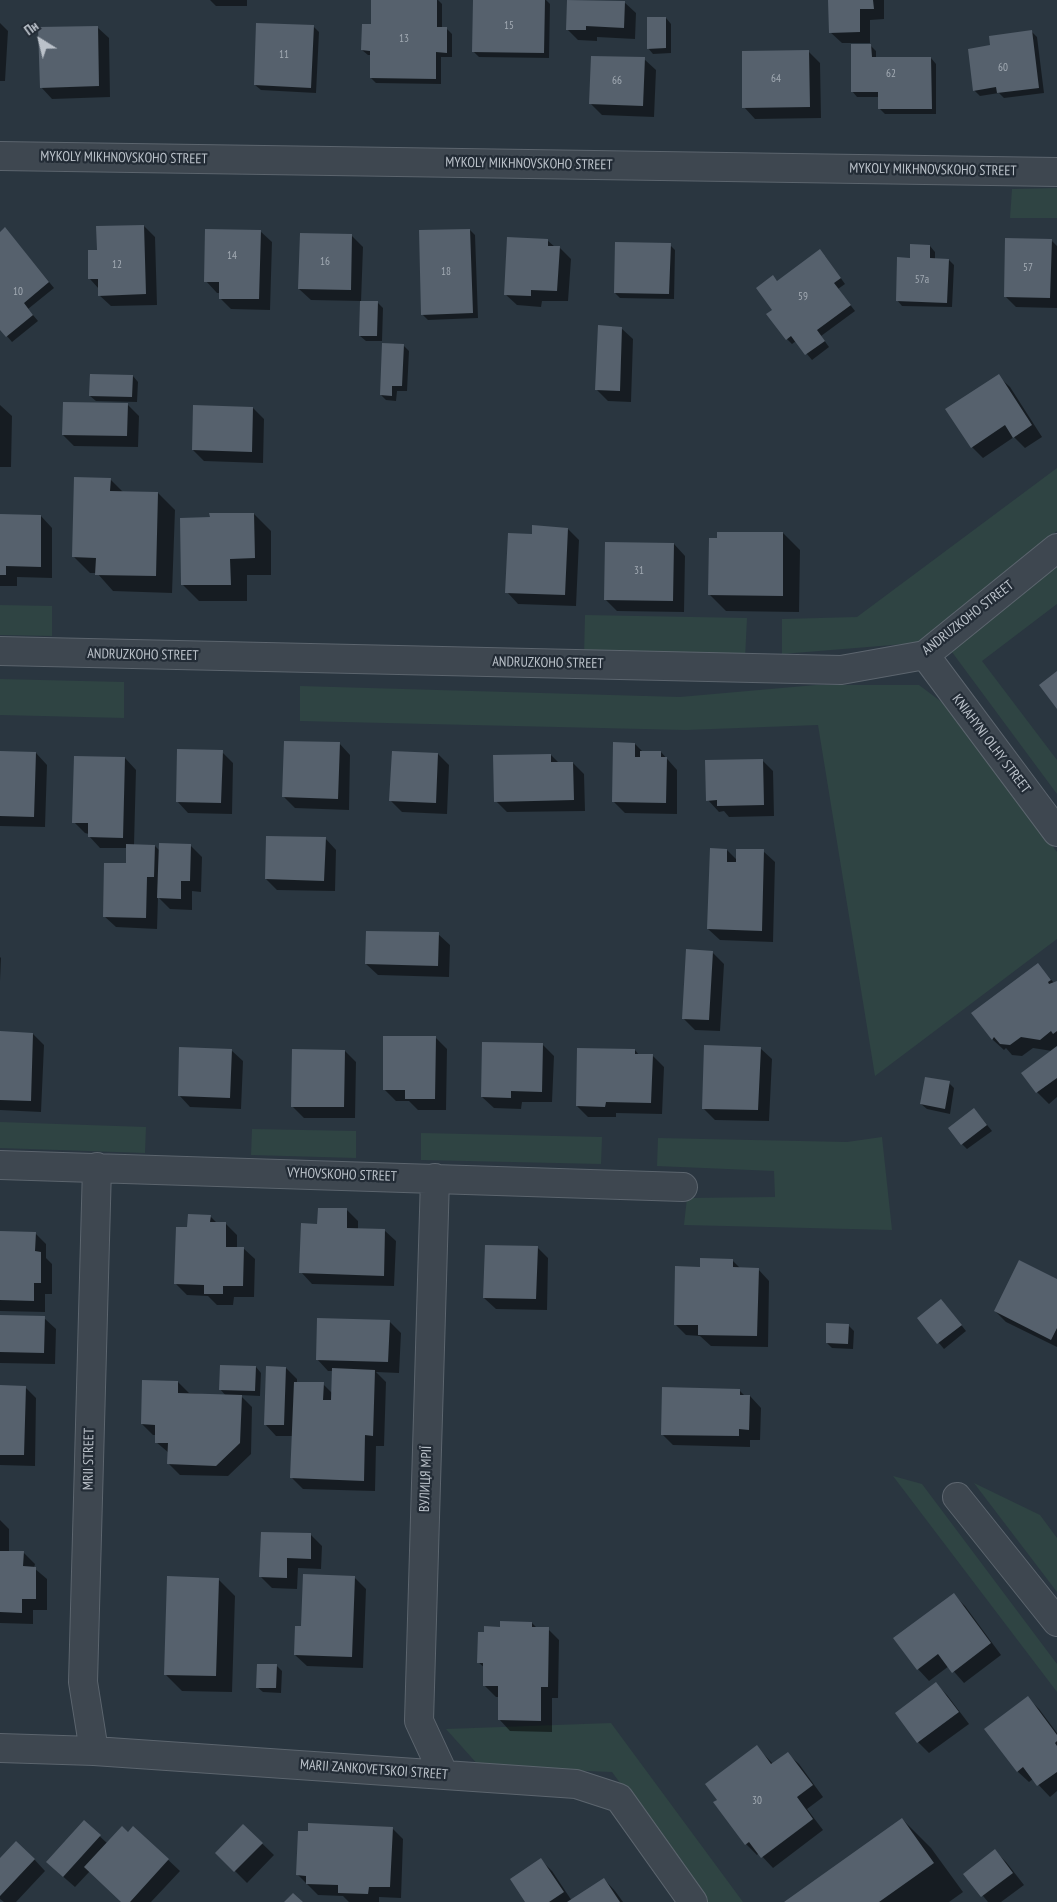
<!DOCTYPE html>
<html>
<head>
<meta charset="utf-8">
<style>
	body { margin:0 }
	#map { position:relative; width:1057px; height:1902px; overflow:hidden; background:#2a3640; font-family:"PT Sans Narrow",sans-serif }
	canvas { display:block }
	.north { position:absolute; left:15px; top:15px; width:50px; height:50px; -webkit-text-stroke:4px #232c36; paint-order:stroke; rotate:324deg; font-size:14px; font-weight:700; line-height:20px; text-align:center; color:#bbc2ca }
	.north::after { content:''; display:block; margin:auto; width:18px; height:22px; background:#bbc2ca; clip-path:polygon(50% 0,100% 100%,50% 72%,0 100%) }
</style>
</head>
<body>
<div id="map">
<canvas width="1057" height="1902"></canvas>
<div class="north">Пн</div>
</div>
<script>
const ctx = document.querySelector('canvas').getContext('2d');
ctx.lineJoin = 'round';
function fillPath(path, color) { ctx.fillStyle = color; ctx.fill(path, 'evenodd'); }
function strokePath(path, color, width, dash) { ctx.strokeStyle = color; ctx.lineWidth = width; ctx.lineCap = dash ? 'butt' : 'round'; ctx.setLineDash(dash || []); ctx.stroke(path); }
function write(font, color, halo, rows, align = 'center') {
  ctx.font = font + ' "PT Sans Narrow",sans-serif'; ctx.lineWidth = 4.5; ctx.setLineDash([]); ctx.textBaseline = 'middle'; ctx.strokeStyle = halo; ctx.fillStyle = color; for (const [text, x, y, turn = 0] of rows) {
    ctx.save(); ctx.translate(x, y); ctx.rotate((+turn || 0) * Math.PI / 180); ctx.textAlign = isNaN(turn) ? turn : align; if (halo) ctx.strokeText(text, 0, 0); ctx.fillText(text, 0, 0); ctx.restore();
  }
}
fillPath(new Path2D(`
	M1057,188V218H1010L1012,189Z
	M1057,468V531L917,643L782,654V619L857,617Z
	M1057,562V604L982,661L1057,760V794L949,648Z
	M0,605L52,606V636L0,635Z
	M585,615L747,618L745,659L584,656Z
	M0,679L124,682V718L0,715Z
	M816,685H919L951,709L1057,852V939L875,1076L818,725L686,730L300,721V686L680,697Z
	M0,1122L146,1127L145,1153L0,1148Z
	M252,1129L356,1131V1158L251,1155Z
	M421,1133L602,1137L601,1164L421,1160Z
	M882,1137L892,1230L684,1225L687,1198L775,1197L774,1171L657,1166L658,1138L847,1142Z
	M893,1476L922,1484L1057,1664V1692Z
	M974,1483L1040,1515L1057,1538V1592Z
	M611,1723L743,1902H707L612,1772L480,1767L446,1729Z`), '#2f4443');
fillPath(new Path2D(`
	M210,0H247V6H216Z
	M372,0H438L442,4V28H446L452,34V57H441V84L376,83L371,78V55H368L362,50L372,25Z
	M474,0H546L550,4L549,58L479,57L473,51Z
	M830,0H884V19L870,20V43H842L830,32Z
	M624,2L636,13L635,39L597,37V41L578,40L567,29Z
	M666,18L671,24V53L653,54L648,48Z
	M0,23L8,31L5,81H0Z
	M313,26L319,32L316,93L261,90L255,85Z
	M97,27L109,38L110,97L52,99L41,87Z
	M1031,31L1037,37L1044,93L1004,98L999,93L980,96L974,90L991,47Z
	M871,46L876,51V58H931L936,64V114H885L879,108L880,97H857L852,91Z
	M809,52L820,63L821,118L755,119L744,107Z
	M644,59L656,70L654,117L602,115L591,104Z
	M144,226L155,237L157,305L111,306L99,295V289L90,279Z
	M470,230L475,235L478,318L428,320L422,314Z
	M260,231L272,242L270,310L231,309L220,298V293H217L206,281Z
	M0,233L10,234L54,288L28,309L38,321L12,342L0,328Z
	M352,236L363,247L361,302L378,303L383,308L382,341H366L360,336L361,301L311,300L299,289Z
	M547,240L555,247H559L571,259L568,301H542L541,307L517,305L505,294Z
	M1051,240L1057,246V308L1016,307L1005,296Z
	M670,245L675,250L674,299L620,298L615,293Z
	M930,246L935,252V260H949L954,265L952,307L902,306L897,300L911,259Z
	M825,256L845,284L838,289L855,311L821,336L829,347L812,360L796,341L792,344L787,339L774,310L773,277L778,282Z
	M621,328L633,339L631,402L608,401L597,390Z
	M403,345L409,351L407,391H397L396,401L386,400L381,395Z
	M133,376L138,382L137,402L96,401L90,396Z
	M998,376L1010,387L1042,437L1025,448L1014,437L983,458L972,447Z
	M0,405L12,416L11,467H0Z
	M128,405L139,416L138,447L74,446L63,435Z
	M253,408L264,419L263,463L204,461L193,450Z
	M110,479L124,493H158L175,510L172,593L113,591L97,573H90L73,556Z
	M254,514L271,531V575H247V601H199L182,584Z
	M0,516H41L52,528V578L17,577V586H0Z
	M568,529L579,540L576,606L518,604L507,592L533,535Z
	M783,533L800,550L799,612L726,611L710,595Z
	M674,544L685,556L684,612L617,611L605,599Z
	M339,743L350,755L349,810L295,808L284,797Z
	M635,744L643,752H661L677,770V814L625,813L614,802Z
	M0,752L36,753L47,765L45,827L0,826Z
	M222,752L233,763L232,814L188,813L177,801Z
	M438,754L449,765L447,814L402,812L391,801Z
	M551,755L559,763H573L584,774L585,811L507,812L496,801Z
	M125,758L136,770L134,845L155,846L160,851L191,846L202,857L201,892L192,891V910L170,909L158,897L157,929L116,927L104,916L127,865V848H100L89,836V834L85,833L74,822Z
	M762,760L773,771L774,816L729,817L724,811L719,812L708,800Z
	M325,838L336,850L335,891L277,890L266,879Z
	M727,850L737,860L763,851L775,862L773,942L720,940L708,929Z
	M438,934L450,945L449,977L378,975L366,964Z
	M712,952L724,964L720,1031L695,1030L683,1018Z
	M0,957L1,958L0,981Z
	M1038,965L1054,983L1057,982V1097L1049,1104L1037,1092L1023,1073L1052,1051L1033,1048L1022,1056L1012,1055L1006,1048L1004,1050L992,1039Z
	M0,1033L33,1034L44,1045L41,1112L0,1110Z
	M435,1037L447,1049L446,1110H418L409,1101H396L384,1089Z
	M542,1044L554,1056L552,1102H522L521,1109L494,1108L482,1097Z
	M760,1048L772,1059L769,1121L715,1120L703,1108Z
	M231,1050L243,1061L241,1109L190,1107L179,1095Z
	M635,1050L639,1055H652L664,1067L662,1114L616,1113V1117H588L577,1106Z
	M345,1051L356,1062L355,1118H304L292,1106Z
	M949,1083L954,1088L950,1114L927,1109L921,1104Z
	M979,1115L992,1131L967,1149L962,1144Z
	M347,1210L358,1221V1229L384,1230L396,1241L394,1286L312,1284L301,1272L318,1225Z
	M210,1216L217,1223L226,1224L237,1235V1248H243L255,1259L254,1297H234L233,1305H217L208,1296L187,1295L176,1284L188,1228Z
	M0,1232L35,1233L46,1244V1258L52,1264V1294H45V1312L0,1311Z
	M537,1247L548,1258L547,1310L496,1309L484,1298Z
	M732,1260L741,1269H758L769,1281L768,1347L711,1346L700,1336L686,1335L675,1324L701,1268Z
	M1057,1280V1347L1006,1322L995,1311Z
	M946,1306L966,1331L944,1349L919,1319Z
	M0,1317L44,1318L56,1329L55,1364L0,1363Z
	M389,1321L401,1333L399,1373L376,1372L386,1382L384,1446H376L375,1491L303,1489L292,1478L293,1436H276L265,1424L286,1368L297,1379V1383L323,1384L332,1393L333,1371H328L317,1359Z
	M848,1325L854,1331L853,1349L832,1348L827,1343Z
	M256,1367L261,1373L260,1396L240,1395L252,1407L251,1454L228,1476L180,1475L168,1463L169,1453L156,1442V1435H153L142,1424L178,1382L189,1393L226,1396L220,1389Z
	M0,1386L25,1387L36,1398L35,1466L0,1465Z
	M740,1391L745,1396H750L761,1408L760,1440H750V1447L673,1445L662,1434Z
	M0,1520L9,1529V1552H23L35,1564L34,1568L47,1579V1610H33V1624L0,1623Z
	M311,1535L322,1546L321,1569L298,1568L297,1589L272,1588L261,1577Z
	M354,1577L366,1589L363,1668L307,1666L295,1655L302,1627Z
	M218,1579L235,1596L232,1692L182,1691L165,1674Z
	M954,1595L965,1606L1001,1655L964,1683L949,1666L929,1681L918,1669L895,1639Z
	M532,1623L537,1628L548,1629L559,1640L558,1698H552V1732L510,1731L499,1719V1697H496L484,1685L485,1668L478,1662L501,1628Z
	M276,1665L282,1671L281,1693L263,1692L257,1687Z
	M936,1684L947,1695L969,1724L929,1753L918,1742Z
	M1028,1698L1039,1709L1057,1733V1791L1050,1797L1033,1779L1029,1782L1017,1771Z
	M757,1747L773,1764L787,1753L799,1764L823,1797L807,1809L823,1830L773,1868L759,1853L757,1855L746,1844Z
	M902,1819L931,1848L963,1892L949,1902H786Z
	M84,1822L107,1843L128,1834L133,1827L180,1871L151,1902H122L90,1871L75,1887L59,1873Z
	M244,1826L274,1855L247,1883L217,1853Z
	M392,1828L403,1839L401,1898L379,1897V1902H349L343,1896L318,1895L297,1874Z
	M995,1851L1006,1862L1024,1885L1001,1902H988L965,1874Z
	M34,1859L45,1871L16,1902H4L0,1899V1860Z
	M541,1860L552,1871L572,1901L604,1879L615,1891L623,1902H526Z`), '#0007');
fillPath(new Path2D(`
	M371,0H437V27H447V53L436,52V79L370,78V51L361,50L362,24H371Z
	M473,0H545L544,53L472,52Z
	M567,0L625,1L624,28L586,26V30H566Z
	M828,0H873L874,9H860V32L829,33Z
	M647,17H666V48L647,49Z
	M256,23L314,25L311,88L254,85Z
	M98,26L99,86L40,88L38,27Z
	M1032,30L1039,88L997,93L996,87L973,91L968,49L990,45L989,36Z
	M851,44H871L872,57H931L932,109H878V92H851Z
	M809,50L810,107L742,108V51Z
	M591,56L645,57L643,106L589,104Z
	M144,225L146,294L98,296V279H88V250H97L96,226Z
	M5,227L49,282L24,303L33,315L6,337L0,330V232Z
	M205,229L261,230L259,299H219V282H204Z
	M470,229L473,313L421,315L419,230Z
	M300,233L352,234L351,290L298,289Z
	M507,237L548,239V246H560L557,291L531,290V296L504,295Z
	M1005,238L1052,239L1050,298L1004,297Z
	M615,242L671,243L669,294L614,293Z
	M910,244L930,245V258L949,259L947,303L896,301L897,257L910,258Z
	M820,249L841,278L834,283L851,305L817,330L825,341L805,355L791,336L786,340L766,314L772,310L756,288L773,275L777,281Z
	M360,301H378L377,336H359Z
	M598,325L622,327L620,391L595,390Z
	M382,343L404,344L402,386H392V396L380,395Z
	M90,374L133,375L132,397L89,396Z
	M999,374L1032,425L1013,438L1005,425L971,448L945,409Z
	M63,402L128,403L127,436L62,435Z
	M193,405L253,407L252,452L192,450Z
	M74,477L111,478L110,491L158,492L156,576L95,575L96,558L72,557Z
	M209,513H254L255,558L230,559L231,585H181L180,518L210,517Z
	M0,514L41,515V567L6,566V575H0Z
	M532,525L568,528L565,595L505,593L508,533L532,534Z
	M717,532H783V596L708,595L709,538H717Z
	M605,542L674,543L673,601L604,600Z
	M1057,671V709L1039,685Z
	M284,741L340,742L338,799L282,797Z
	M613,742L635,743V757H640V751H661V757H667L666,803L612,802Z
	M177,749L223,750L221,803L176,802Z
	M0,751L36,752L34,817L0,816Z
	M392,751L438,753L436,803L389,801Z
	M551,754V762H573L574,800L494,802L493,755Z
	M74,756L125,757L123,838L88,837V823H72Z
	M763,759L764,805L717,806V800L706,801L705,760Z
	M266,836L326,837L324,881L265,879Z
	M159,843L191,844L190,881H181V899L157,898Z
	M126,844L155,845L154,877H147L146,918L103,917L104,863H126Z
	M710,848L727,849V862H736V849H764L762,931L707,929Z
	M366,931L439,932L438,966L365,964Z
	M686,949L713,951L709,1020L682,1019Z
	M1038,963L1051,980L1048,982L1049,984L1057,981V1031L1053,1034L1051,1031L1040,1040L1021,1037L1010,1045L1000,1044L994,1037L992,1040L971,1013Z
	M0,1031L33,1033L31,1101L0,1100Z
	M383,1036H436L435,1099H405V1090H383Z
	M482,1042L543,1043L542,1092L511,1091V1098L481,1097Z
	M704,1045L761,1047L758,1110L702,1109Z
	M1057,1046V1078L1036,1093L1021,1073Z
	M179,1047L232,1049L230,1098L178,1096Z
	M577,1048L635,1049V1054H653L651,1103L606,1102L605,1107L576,1106Z
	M292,1049L345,1050L344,1107H291Z
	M925,1077L950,1081L945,1109L920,1104Z
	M974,1108L987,1125L961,1145L948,1128Z
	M318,1208H347V1228L385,1229L384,1276L299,1273L301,1223L317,1224Z
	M188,1214L211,1215L210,1222H226V1247H244L243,1286H223V1294H204V1285L174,1284L176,1227H187Z
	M0,1231L36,1232L35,1251L41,1252V1283H34V1301L0,1300Z
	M485,1245L538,1246L536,1299L483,1298Z
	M700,1258L733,1259V1267L759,1268L757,1336L698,1335V1325H674L675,1266L700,1267Z
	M1019,1260L1057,1279V1328L1051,1340L994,1311Z
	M941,1299L962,1325L937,1344L917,1318Z
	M0,1315L45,1316L44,1353L0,1352Z
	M317,1318L390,1320L388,1362L316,1360Z
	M826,1323L849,1324L848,1344L826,1343Z
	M220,1365L256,1366L255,1391L219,1390Z
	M266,1366L286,1367L284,1425H264Z
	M332,1368L375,1370L373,1436L365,1435L364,1481L290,1478L294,1382H324L323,1400H331Z
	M142,1380L178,1381V1393L242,1395L240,1443L216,1466L167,1464L168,1443H155V1425L141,1424Z
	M0,1385L26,1386L24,1455H0Z
	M662,1387L740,1389V1395H750L749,1430L739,1429V1436L661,1435Z
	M261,1532L311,1533V1559L287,1558V1578L259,1577Z
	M0,1551H24L23,1566L36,1567V1599H22V1613L0,1612Z
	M303,1574L355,1576L352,1657L294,1655L295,1626H301Z
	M167,1576L219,1578L216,1676L164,1675Z
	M954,1593L991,1643L952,1673L938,1654L917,1670L893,1638Z
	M500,1621L532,1622V1627H549L548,1687H541V1721L498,1720V1686H483V1663H477L478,1632H484V1626L500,1627Z
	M257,1664H277L276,1688H256Z
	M936,1682L959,1712L917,1743L895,1713Z
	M1028,1696L1057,1735V1741L1055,1743L1057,1746V1772L1037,1786L1023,1767L1017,1772L984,1729Z
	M757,1745L771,1764L788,1752L813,1785L797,1797L813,1819L761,1858L749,1842L745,1845L713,1802L717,1800L705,1784Z
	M902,1818L934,1863L879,1902H784Z
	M84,1820L101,1835L63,1877L46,1862Z
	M308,1823L393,1827L390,1887H369L368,1894L338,1893V1885L306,1884V1876L296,1875L298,1831H308Z
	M243,1824L263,1843L234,1872L215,1853Z
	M122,1826L128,1832L133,1826L169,1859L130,1902H121L84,1867Z
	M16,1841L35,1859L0,1896V1858Z
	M995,1849L1013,1873L981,1897L963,1874Z
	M541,1858L564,1892L549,1902H525L510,1879Z
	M604,1878L620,1902H567Z
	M293,1893L303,1902H284Z`), '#56616d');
const minor = new Path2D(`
	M0,156L1057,172
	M0,651L841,670L925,655L1057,548
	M925,655L1057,832
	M0,1165L683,1187
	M435,1178L419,1721L444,1775
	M957,1497L1057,1622
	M0,1748L94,1751L576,1784L619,1798L693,1902
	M94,1751L83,1682L97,1167`);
strokePath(minor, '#5c656e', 30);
strokePath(minor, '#3e4750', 28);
write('11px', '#a2aab3', null, [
	["15",509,26],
	["13",404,39],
	["11",284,55],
	["60",1003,68],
	["62",891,74],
	["64",776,79],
	["66",617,81],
	["14",232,256],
	["16",325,262],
	["12",117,265],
	["57",1028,268],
	["18",446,272],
	["57а",922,280],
	["10",18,292],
	["59",803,297],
	["31",639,571],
	["30",757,1801]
]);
write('14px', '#bbc2ca', '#232c36', [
	["MYKOLY MIKHNOVSKOHO STREET",124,158,1],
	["MYKOLY MIKHNOVSKOHO STREET",529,164,1],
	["MYKOLY MIKHNOVSKOHO STREET",933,170,1],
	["ANDRUZKOHO STREET",968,618,-38],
	["ANDRUZKOHO STREET",143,655,1],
	["ANDRUZKOHO STREET",548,663,1],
	["KNIAHYNI OLHY STREET",991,744,53],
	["VYHOVSKOHO STREET",342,1175,2],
	["MRII STREET",89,1459,-89],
	["ВУЛИЦЯ МРІЇ",426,1479,-88],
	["MARII ZANKOVETSKOI STREET",374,1770,4]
]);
</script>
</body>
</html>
